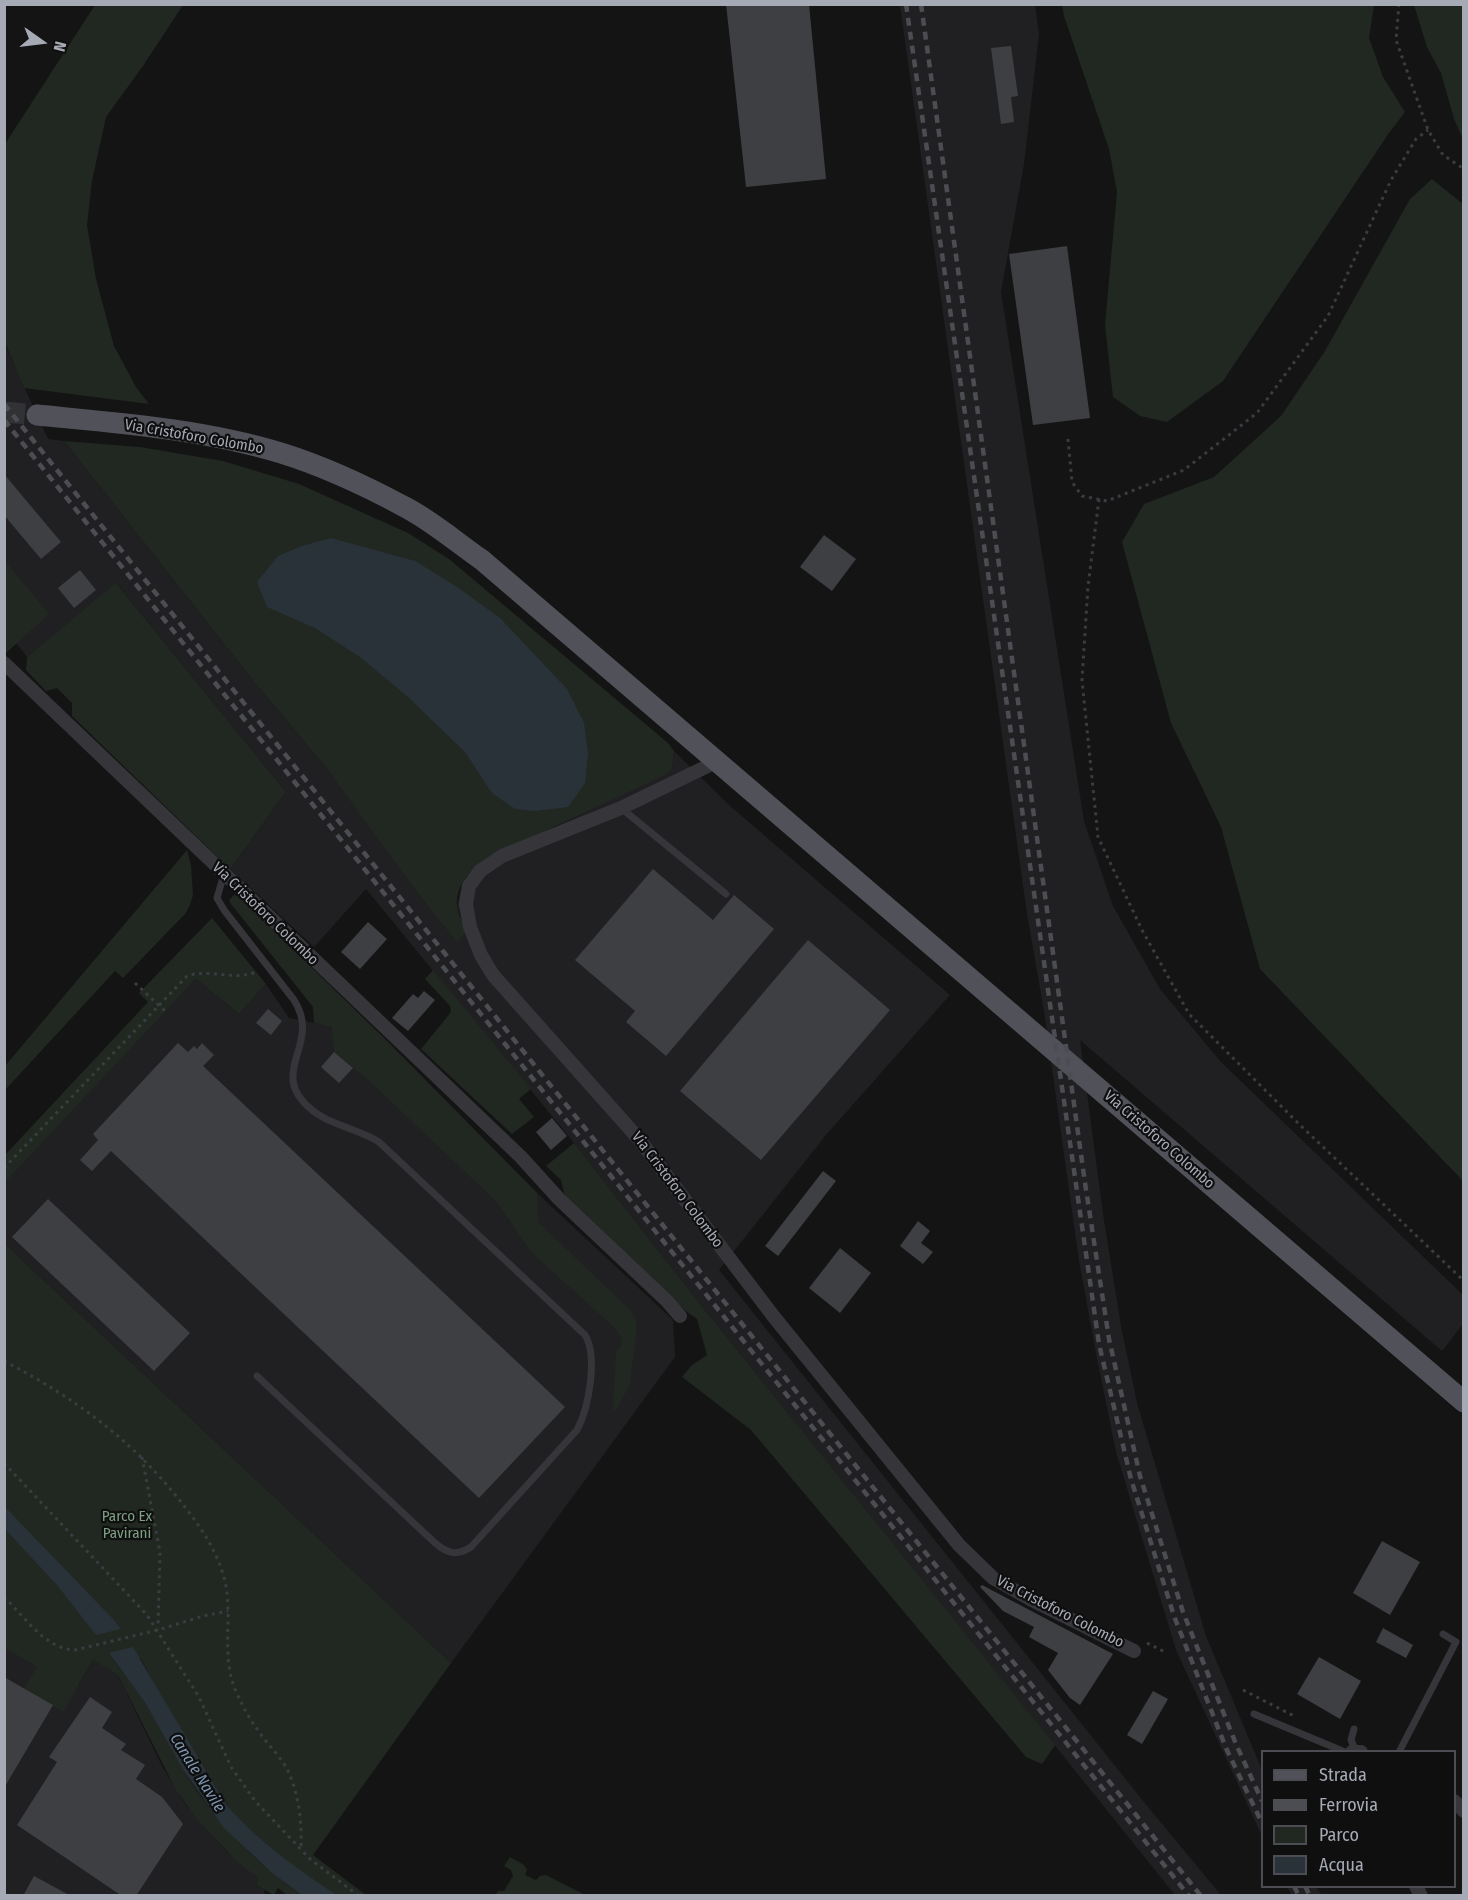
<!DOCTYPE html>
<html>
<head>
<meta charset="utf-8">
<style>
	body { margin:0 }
	#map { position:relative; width:1468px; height:1900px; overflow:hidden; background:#141415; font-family:"Fira Sans Condensed",sans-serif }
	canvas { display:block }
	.frame { position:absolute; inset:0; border:6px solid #a6aab5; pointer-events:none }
	.legend { position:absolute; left:1261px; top:1750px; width:195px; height:138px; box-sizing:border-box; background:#0f0f10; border:2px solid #4b4d52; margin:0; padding:8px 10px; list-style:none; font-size:18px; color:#a6aab5 }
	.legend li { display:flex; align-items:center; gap:12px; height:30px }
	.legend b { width:30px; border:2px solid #4b4d52 }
	.north { position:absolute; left:12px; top:12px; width:60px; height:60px; -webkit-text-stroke:4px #0f0f10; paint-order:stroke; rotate:104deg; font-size:16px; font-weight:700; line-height:24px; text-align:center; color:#a6aab5 }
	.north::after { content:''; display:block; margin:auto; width:21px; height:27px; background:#a6aab5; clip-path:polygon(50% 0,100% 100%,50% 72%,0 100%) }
</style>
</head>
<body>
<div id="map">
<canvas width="1468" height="1900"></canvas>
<div class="frame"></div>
<ul class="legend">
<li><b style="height:8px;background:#515259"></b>Strada</li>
<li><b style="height:8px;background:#4c4d53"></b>Ferrovia</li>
<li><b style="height:16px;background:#202821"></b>Parco</li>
<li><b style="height:16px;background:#2a3239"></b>Acqua</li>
</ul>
<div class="north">N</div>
</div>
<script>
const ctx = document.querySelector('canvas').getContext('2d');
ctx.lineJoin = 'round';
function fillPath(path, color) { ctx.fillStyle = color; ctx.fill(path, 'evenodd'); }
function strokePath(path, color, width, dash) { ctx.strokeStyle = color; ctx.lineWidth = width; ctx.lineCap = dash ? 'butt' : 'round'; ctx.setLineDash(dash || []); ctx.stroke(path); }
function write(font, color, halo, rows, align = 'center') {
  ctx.font = font + ' "Fira Sans Condensed",sans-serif'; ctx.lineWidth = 4.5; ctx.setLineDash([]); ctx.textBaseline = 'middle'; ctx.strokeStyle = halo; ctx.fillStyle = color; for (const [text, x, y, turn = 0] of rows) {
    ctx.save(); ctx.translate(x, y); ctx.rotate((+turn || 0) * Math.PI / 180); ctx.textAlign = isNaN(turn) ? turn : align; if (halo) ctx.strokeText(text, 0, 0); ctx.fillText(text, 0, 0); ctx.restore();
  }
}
fillPath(new Path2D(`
	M900,5H1035L1039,34L1024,164L1001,292L1084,821L1113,906L1160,989L1221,1062L1463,1295V1324L1442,1351L1080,1040L1103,1214L1121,1326L1137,1403L1206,1636L1262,1770V1836L1176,1650L1116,1452L1097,1358L1079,1261L1044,1011L1027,914Z
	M4,343L48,439L64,441L251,678L328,770L362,814L467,932L457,906L462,883L478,865L672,770L674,751L729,805L950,995L826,1135L719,1270L1148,1807L1221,1895H1175L701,1305L574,1143L366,889L314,947L230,869L286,792L117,584L27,657L5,629Z
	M196,979L239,1014L266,984L289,1018L383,1037L537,1193L673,1320L675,1357L451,1663L5,1244L4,1182Z
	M4,1626L79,1685L93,1660L118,1675L162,1766L184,1802L226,1851L258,1878L256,1885L265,1890L263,1895H5Z
	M1287,1887H1316L1322,1895H1292Z`), '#202022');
fillPath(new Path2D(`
	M95,5H183L143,66L106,117L92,181L87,225L96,279L114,346L136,387L149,404L24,388L5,343V144Z
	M1062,5H1374L1369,38L1383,77L1405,112L1389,133L1223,381L1167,422L1140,416L1113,397L1105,325L1117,192L1109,149L1064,16Z
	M1414,5H1463V139L1454,119L1441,73L1427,47Z
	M1432,179L1464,205L1463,1181L1260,969L1221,827L1171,723L1122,542L1144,504L1214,477L1281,416L1325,351L1410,199Z
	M64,441L140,447L223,461L299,484L408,533L449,559L668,743L674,751L672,770L663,776L503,851C482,863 455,877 457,906C458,914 464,924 467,932L456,941L412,885L328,770L251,678Z
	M4,560L49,614L6,653L4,651Z
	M116,583L286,792L230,869L72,716V703L57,688L46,691L26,670L27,657Z
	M187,850L191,865L193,895L190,905L185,914L123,978L115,971L5,1090V1066Z
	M234,895L238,896L383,1037L537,1193L538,1222L630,1310L635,1318L637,1327L630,1384L616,1410L613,1409L616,1352L621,1347V1337L616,1329L531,1252L497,1202L363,1075L334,1052L332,1027L314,1023L313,1007L231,904L229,900Z
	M212,918L266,984L239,1014L196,979L5,1182V1155L148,1002L139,993Z
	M433,970L531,1089L519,1099L534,1117L512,1134L421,1049L451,1012L450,1006L425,979Z
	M574,1143L701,1305L1055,1745L1042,1764L1026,1757L751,1430L682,1377L692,1365L707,1355L697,1319L687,1312L565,1197L561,1180L546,1166Z
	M5,1244L451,1663L313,1855L366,1895L336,1896L275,1853L240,1821L225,1803L172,1715L141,1659L109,1653C121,1671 135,1687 147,1705C160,1726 170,1748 183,1769C214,1820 253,1861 302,1895H287L278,1888L274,1895L256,1885L258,1878L236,1861L198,1820L176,1790L118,1675L93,1660L63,1712L24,1688L37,1667L5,1648Z
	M510,1857L524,1865L527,1870L525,1875L536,1880L540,1876L546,1875L585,1895H495L498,1891H504L513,1876L511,1870L504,1866Z`), '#202821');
fillPath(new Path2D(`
	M331,538L415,561L457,587L500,618L567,689L584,723L588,753L585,783L568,807L535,811L515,809L492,793L465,752L407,696L360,657L315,628L267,607L257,582L278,556L302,546Z
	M5,1507L113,1619L121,1629L96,1635L57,1585L5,1529Z
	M133,1647L225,1803C258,1842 295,1867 336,1895H302L272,1873L224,1828L182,1768L146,1704L109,1653Z`), '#2a3239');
fillPath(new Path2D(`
	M726,4H809L826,179L746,187Z
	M1011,46L1018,96L1011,97L1014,122L1001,124L991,48Z
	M1067,246L1090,418L1033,425L1009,254Z
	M4,474L61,542L41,559L4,515Z
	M824,535L856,559L832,591L800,567Z
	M80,570L96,590L74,608L58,588Z
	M653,869L713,920L734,895L774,929L666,1056L626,1022L635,1011L575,960Z
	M368,922L387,939L360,969L341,952Z
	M808,940L890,1010L761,1160L680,1091Z
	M424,991L435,1000L408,1031L392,1018L413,994L418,998Z
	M268,1009L282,1021L271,1035L256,1023Z
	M178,1043L188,1052L194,1046L197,1049L202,1043L214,1055L203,1066L565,1407L479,1498L111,1151L92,1171L80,1160L98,1140L93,1134Z
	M334,1052L353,1068L339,1083L321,1067Z
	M552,1118L567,1136L551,1150L536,1132Z
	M823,1171L836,1181L778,1256L765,1246Z
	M48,1199L190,1333L154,1371L12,1237Z
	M918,1221L930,1231L921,1243L933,1252L923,1264L900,1246Z
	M840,1248L871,1273L840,1313L809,1288Z
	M1382,1541L1420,1562L1390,1615L1353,1593Z
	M982,1585L1113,1654L1080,1705L1070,1698L1048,1670L1058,1653L1029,1637L1034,1627L1003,1611L980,1587Z
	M1383,1628L1413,1645L1406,1658L1376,1642Z
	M1319,1657L1361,1681L1340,1719L1297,1694Z
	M4,1677L53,1705L4,1788Z
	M1153,1691L1168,1699L1142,1744L1127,1735Z
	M90,1697L112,1712L102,1728L126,1744L121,1750L145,1765L136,1779L162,1797L183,1824L136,1896H122L17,1825L57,1762L49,1757Z
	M34,1876L71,1896H23Z`), '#3e3f42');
strokePath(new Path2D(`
	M4,412L37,415`), '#313235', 21, [21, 10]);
strokePath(new Path2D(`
	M1399,4L1396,40L1428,130L1443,155L1464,169
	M1068,439L1072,482L1082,496L1107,501L1184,470L1257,413L1328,316L1391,180L1416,139L1428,130
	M1099,499L1088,586L1082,680L1098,837L1142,930L1189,1014L1301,1126L1464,1281
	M135,983L166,1012
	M4,1168L187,976C209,968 237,982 258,971
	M4,1361C75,1398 131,1439 181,1502C200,1526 217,1550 225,1581C233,1616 221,1655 235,1689C242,1705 249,1719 260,1733C268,1745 280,1756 287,1769C299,1793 302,1823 301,1849
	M142,1457L160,1552L158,1628
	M4,1463L147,1615L199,1697L231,1767L255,1801L310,1859L359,1896
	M4,1597C25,1617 45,1649 75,1650L158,1630L203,1616L228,1611
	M1147,1643L1167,1653
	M1243,1690L1294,1716`), '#3b3c41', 3, [3, 4.5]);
strokePath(new Path2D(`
	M621,808L726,894
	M224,874L217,898L224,910L294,1000C323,1045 265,1072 312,1110C330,1125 358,1129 379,1142L585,1335C598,1356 589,1408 577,1430L471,1547C457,1556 448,1554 435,1543L257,1376
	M1254,1714L1345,1752
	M1354,1729L1351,1740L1356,1751
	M1399,1752L1456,1642L1443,1634`), '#35353a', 7);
strokePath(new Path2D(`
	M4,663L521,1157L559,1199L667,1301L680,1316
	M718,761L621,808L502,856L480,871L469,886L466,904L470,927L481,955L493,975L509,993L638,1138L774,1317L959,1545L993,1578L1030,1599L1134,1651
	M1352,1752H1361
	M1454,1801L1464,1811
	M1416,1886L1421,1896`), '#35353a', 14);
strokePath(new Path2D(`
	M37,415C118,423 202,429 281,453C323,466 364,485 403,506C431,520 456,542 482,560L1464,1402`), '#515259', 21);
strokePath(new Path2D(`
	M906,4L1099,1344L1131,1479L1174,1616L1226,1748L1262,1823
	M921,4L1085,1183L1109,1339L1140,1476L1183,1612L1236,1744L1262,1801
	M4,404L1201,1896
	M4,420L1189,1896
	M1294,1886L1299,1896
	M1305,1886L1310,1896`), '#4c4d53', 4.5, [8, 6]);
write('15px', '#a6aab5', '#0f0f10', [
	["Via Cristoforo Colombo",194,437,10],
	["Via Cristoforo Colombo",265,914,44],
	["Via Cristoforo Colombo",1159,1140,41],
	["Via Cristoforo Colombo",677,1190,53],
	["Via Cristoforo Colombo",1060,1612,27]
]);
write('15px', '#7da081', '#0f0f10', [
	["Parco Ex",127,1517],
	["Pavirani",127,1534]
]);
write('italic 16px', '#7d96b0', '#0f0f10', [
	["Canale Navile",197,1773,58]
]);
</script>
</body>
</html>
